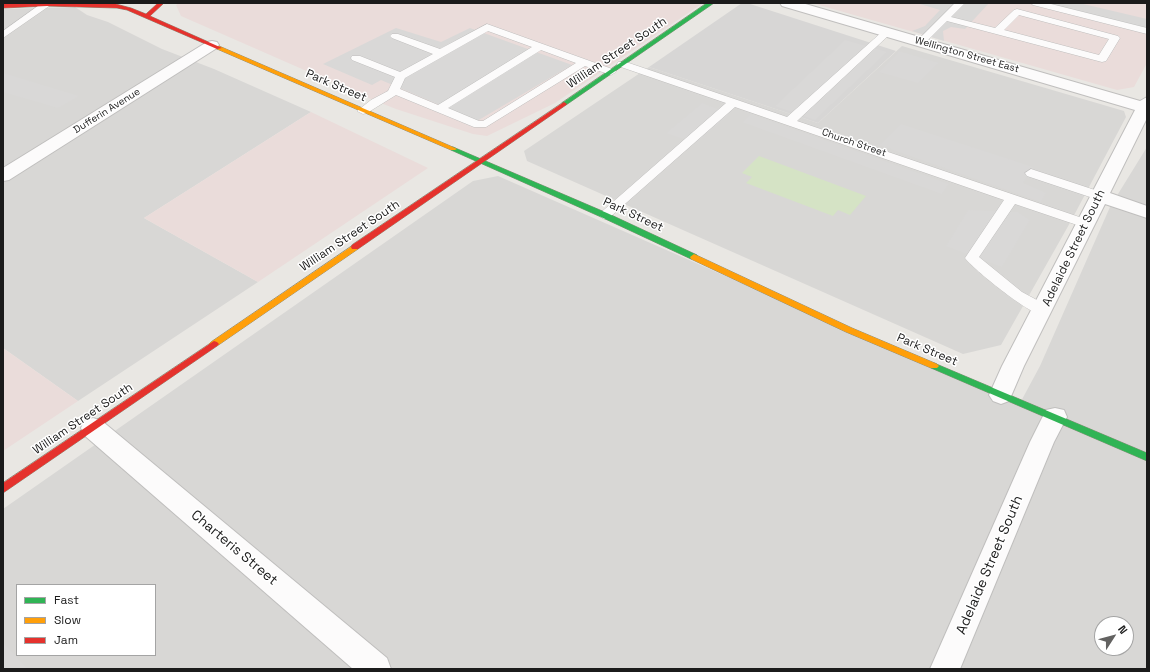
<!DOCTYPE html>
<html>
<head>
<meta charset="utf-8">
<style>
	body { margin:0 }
	#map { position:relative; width:1150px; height:672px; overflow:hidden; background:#e9e7e3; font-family:"Space Grotesk",sans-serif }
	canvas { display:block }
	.frame { position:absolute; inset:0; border:4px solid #1b1b1b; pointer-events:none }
	.legend { position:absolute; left:16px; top:584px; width:140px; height:72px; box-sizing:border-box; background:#fff; border:1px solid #a4a4a4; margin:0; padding:5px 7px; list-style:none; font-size:12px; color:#1b1b1b }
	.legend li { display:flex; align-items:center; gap:8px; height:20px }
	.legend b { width:20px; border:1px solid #a4a4a4 }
	.north { position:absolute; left:1094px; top:616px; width:40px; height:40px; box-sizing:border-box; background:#fff; border:1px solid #a4a4a4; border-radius:50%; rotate:54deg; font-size:11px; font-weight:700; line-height:16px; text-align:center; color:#1b1b1b }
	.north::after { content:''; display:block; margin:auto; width:14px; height:18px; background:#636261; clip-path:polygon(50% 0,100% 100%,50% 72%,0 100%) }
</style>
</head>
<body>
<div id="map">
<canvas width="1150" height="672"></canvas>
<div class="frame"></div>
<ul class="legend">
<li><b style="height:5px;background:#30b455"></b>Fast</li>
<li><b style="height:5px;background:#ff9f0a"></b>Slow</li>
<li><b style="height:5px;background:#e5322d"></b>Jam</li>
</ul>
<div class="north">N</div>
</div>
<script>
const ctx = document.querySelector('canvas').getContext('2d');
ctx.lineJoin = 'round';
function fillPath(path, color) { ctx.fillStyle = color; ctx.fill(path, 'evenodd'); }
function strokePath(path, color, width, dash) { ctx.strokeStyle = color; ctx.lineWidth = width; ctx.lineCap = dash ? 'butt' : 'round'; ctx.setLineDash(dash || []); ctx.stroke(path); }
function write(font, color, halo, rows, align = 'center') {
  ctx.font = font + ' "Space Grotesk",sans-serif'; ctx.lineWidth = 3; ctx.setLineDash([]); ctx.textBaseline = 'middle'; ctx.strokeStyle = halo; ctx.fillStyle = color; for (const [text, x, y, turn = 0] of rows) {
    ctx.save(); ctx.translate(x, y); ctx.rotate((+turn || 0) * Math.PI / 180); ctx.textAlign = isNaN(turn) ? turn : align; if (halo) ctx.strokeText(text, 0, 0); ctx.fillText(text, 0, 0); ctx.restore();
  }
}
fillPath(new Path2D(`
	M75,7L87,15L108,22L162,49L214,69L311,112L144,218L258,282L78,401L3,348V9Z
	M902,46L1124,111L1126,117L1071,221L1001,345L963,354L527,161L524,151L649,67L818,123Z
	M1147,147V669H3V509L473,181L498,176L1019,405L1040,366L1110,207ZM17,585H155V655H17ZM1102,624H1126V648H1102Z`), '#d8d7d5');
fillPath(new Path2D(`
	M179,3H703L555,103L487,136L473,134L396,109L366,97L181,16L176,5Z
	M812,3H1147V63L1134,87L1117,90Z
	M311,112L428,168L258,282L144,218Z
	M3,348L78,401L3,451Z`), '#eadcda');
fillPath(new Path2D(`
	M742,3H747L896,51L818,123L649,67Z`), '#d7d6d5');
fillPath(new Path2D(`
	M759,156L866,196L850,215L838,210L833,216L746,183L752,177L742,173Z`), '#d5e3c5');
fillPath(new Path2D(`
	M921,3H989L965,29L951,27L943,31L944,41L912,31L925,26L940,10L920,4Z
	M1030,3H1079L1147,19V32Z
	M396,28L441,42L470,28L572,65L477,121L381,80L372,85L323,64Z
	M845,40L887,52L815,120L775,106Z
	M899,51L939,63L918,83L879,72Z
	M3,73L79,96L58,108L3,92Z
	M702,103L730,114L696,143L666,133Z
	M751,114L949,184L942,194L742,122Z
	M901,124L1033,167L1023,183L1046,193L1041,202L879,145Z
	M968,210L1018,212L1030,220L1002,267L946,246Z
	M3,642L28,669H3Z`), '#d9d8d7');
const lane = new Path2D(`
	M42,3L52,4L3,38V31Z
	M955,3H965L951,17L995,28L1014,10L1017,9L1118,36L1120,38L1106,61L1102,62L947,21L924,44H918L916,42ZM1019,15L1109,39L1099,55L1004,30Z
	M1031,3H1047L1147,28V34L1033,5Z
	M487,24L615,70L616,72L611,75L585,66L486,127H474L396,95L367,113L363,114L357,111L371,100L388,91L395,77L352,60L351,58L352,56H360L400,72L433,54L392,38L390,36L392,34H398L440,49ZM488,31L532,47L438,105L400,89L405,78ZM541,50L576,63L483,121H479L448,108Z
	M887,29L892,32L890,34L797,121L1091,221L1093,224L1091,227L1086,228L1015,204L979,257L1022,292L1048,306L1050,310L1048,314C1046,314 1044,315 1042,315C1029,314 973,269 965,258L1004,200L735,107L609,218L604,219L598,215L726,103L618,66L617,64L618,62H626L787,117L884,30Z
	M1031,169L1104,193L1106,196L1100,200L1096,199L1027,176L1025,173Z`);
const street = new Path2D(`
	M780,3H802L1140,101L1147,97V118L1110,193L1147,206V218L1105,204L1024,366L1009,401L1001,404L993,401L989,395L1002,366L1135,110L782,6Z
	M212,41L217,42L219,45L217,48L9,180L3,181V168L207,42Z
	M1055,408L1064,410L1067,417L1054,442L960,669H930L1030,442L1046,410Z
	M93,418L102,421L387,658L391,669H353L84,435L81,428L84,421Z`);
const fast = new Path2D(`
	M707,3H714L566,105H562V103Z
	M453,147L607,213L697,255L698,257L697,259H691L601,217L451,150V148Z
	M934,363L1147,453V461L931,368L929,366L931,364Z`);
const slow = new Path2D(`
	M219,46L455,148L457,149L455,150H451L217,49V47Z
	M355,244L359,247L358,249L217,346H211L209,344L211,342Z
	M694,254L852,328L937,364L939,366L937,368H931L846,332L691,259L690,257Z`);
const jam = new Path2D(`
	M33,3H112L131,8L146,14L158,3H164L150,16L222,48L217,49L127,10L117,8L47,6L3,8V4Z
	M564,102L567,104L566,105L358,249H352L351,247L352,245Z
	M214,341L217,342L219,344L217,346L3,493V483Z`);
strokePath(lane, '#c0bfbe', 1);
strokePath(street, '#c0bfbe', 2);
strokePath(fast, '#8f907e', 1);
strokePath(slow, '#8f907e', 1);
strokePath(jam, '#8f907e', 1);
fillPath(lane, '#fcfbfb');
fillPath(street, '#fcfbfb');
fillPath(fast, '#30b455');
fillPath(slow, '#ff9f0a');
fillPath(jam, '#e5322d');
write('10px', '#1b1b1b', '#fff', [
	["Wellington Street East",967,55,16],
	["Dufferin Avenue",107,111,-32],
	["Church Street",854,143,19]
]);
write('12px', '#1b1b1b', '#fff', [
	["William Street South",617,53,-34],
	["Park Street",336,86,23],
	["Park Street",633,215,25],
	["William Street South",350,236,-34],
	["Adelaide Street South",1074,248,-64],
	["Park Street",927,350,23],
	["William Street South",83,419,-34]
]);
write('14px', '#1b1b1b', '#fff', [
	["Charteris Street",234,548,40],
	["Adelaide Street South",990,565,-67]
]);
</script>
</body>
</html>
